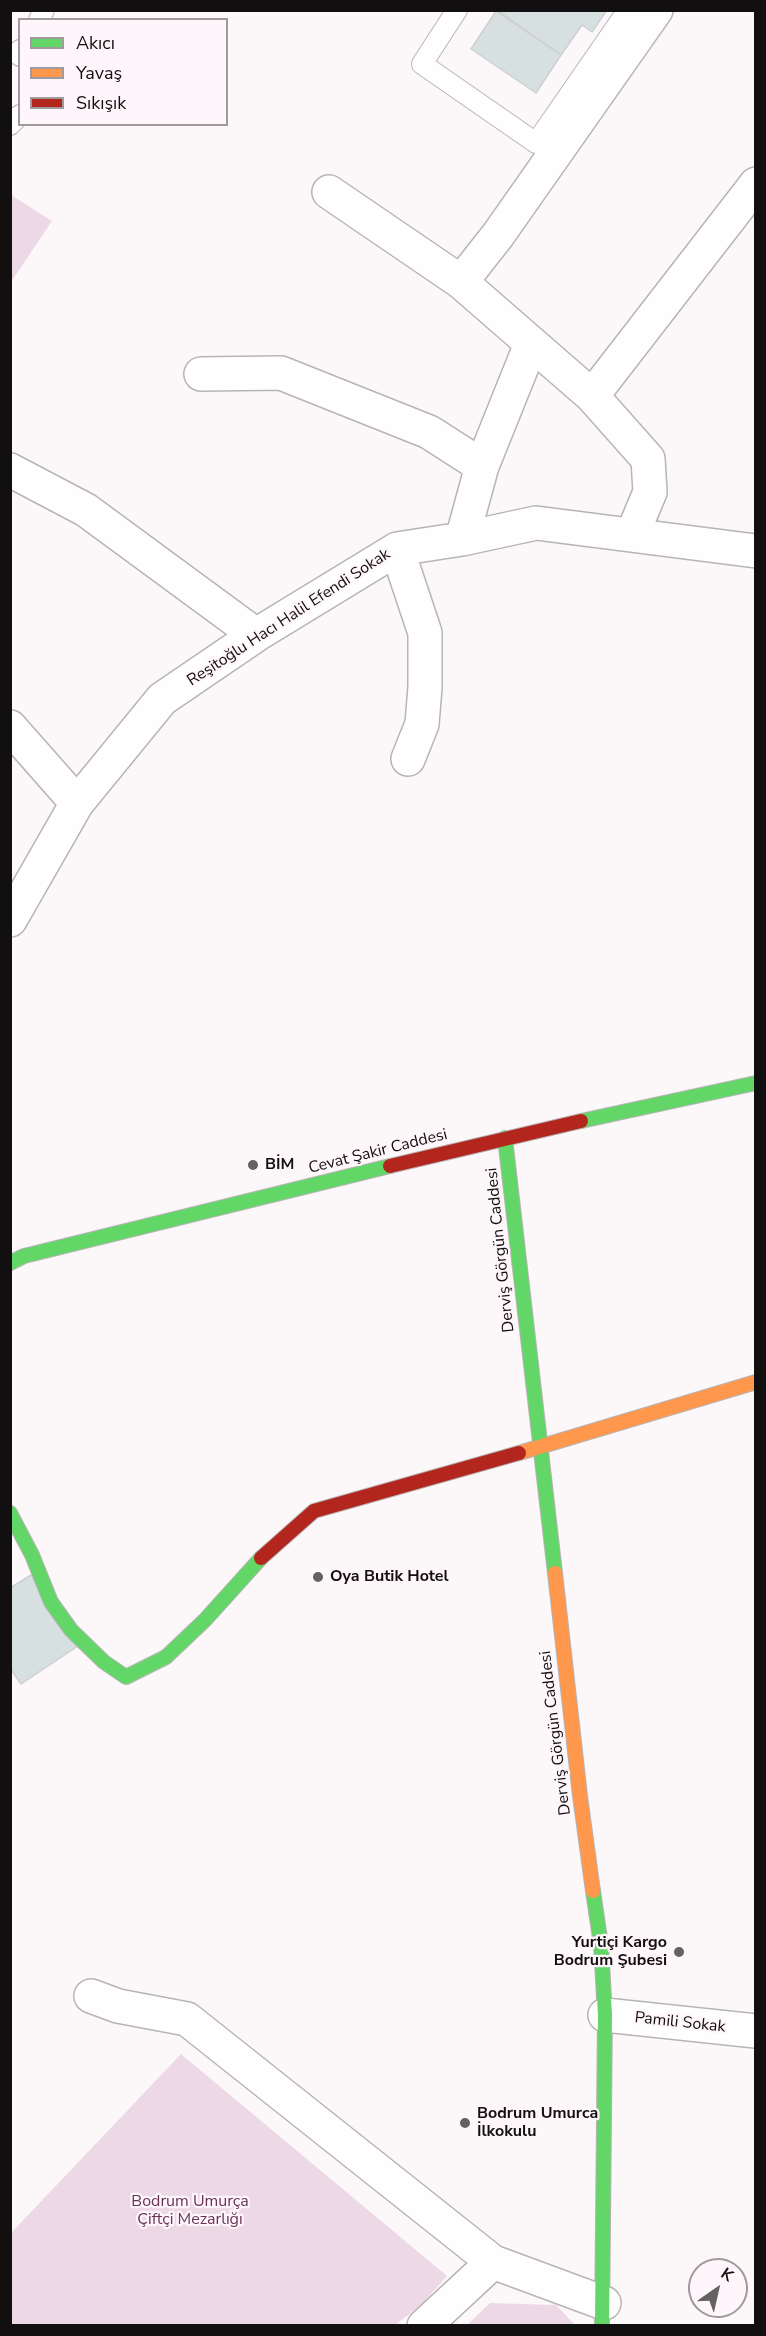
<!DOCTYPE html>
<html>
<head>
<meta charset="utf-8">
<style>
	body { margin:0 }
	#map { position:relative; width:766px; height:2336px; overflow:hidden; background:#fcf8fa; font-family:"Nunito Sans",sans-serif }
	canvas { display:block }
	.frame { position:absolute; inset:0; border:12px solid #110f10; pointer-events:none }
	.legend { position:absolute; left:18px; top:18px; width:210px; height:108px; box-sizing:border-box; background:#fef6fb; border:2px solid #9f9a9d; margin:0; padding:8px 10px; list-style:none; font-size:18px; color:#110f10 }
	.legend li { display:flex; align-items:center; gap:12px; height:30px }
	.legend b { width:30px; border:2px solid #9f9a9d }
	.north { position:absolute; left:688px; top:2258px; width:60px; height:60px; box-sizing:border-box; background:#fef6fb; border:2px solid #9f9a9d; border-radius:50%; rotate:34deg; font-size:16px; font-weight:700; line-height:24px; text-align:center; color:#110f10 }
	.north::after { content:''; display:block; margin:auto; width:21px; height:27px; background:#636162; clip-path:polygon(50% 0,100% 100%,50% 72%,0 100%) }
</style>
</head>
<body>
<div id="map">
<canvas width="766" height="2336"></canvas>
<div class="frame"></div>
<ul class="legend">
<li><b style="height:8px;background:#63d668"></b>Akıcı</li>
<li><b style="height:8px;background:#ff974d"></b>Yavaş</li>
<li><b style="height:8px;background:#b3261e"></b>Sıkışık</li>
</ul>
<div class="north">K</div>
</div>
<script>
const ctx = document.querySelector('canvas').getContext('2d');
ctx.lineJoin = 'round';
function fillPath(path, color) { ctx.fillStyle = color; ctx.fill(path, 'evenodd'); }
function strokePath(path, color, width, dash) { ctx.strokeStyle = color; ctx.lineWidth = width; ctx.lineCap = dash ? 'butt' : 'round'; ctx.setLineDash(dash || []); ctx.stroke(path); }
function write(font, color, halo, rows, align = 'center') {
  ctx.font = font + ' "Nunito Sans",sans-serif'; ctx.lineWidth = 4.5; ctx.setLineDash([]); ctx.textBaseline = 'middle'; ctx.strokeStyle = halo; ctx.fillStyle = color; for (const [text, x, y, turn = 0] of rows) {
    ctx.save(); ctx.translate(x, y); ctx.rotate((+turn || 0) * Math.PI / 180); ctx.textAlign = isNaN(turn) ? turn : align; if (halo) ctx.strokeText(text, 0, 0); ctx.fillText(text, 0, 0); ctx.restore();
  }
}
fillPath(new Path2D(`
	M11,195L52,221L11,282Z
	M181,2054L447,2276L421,2305L395,2325H11V2233Z
	M490,2303L556,2305L575,2325H467Z`), '#edd9e5');
const building = new Path2D(`
	M497,10H607L592,32L582,25L561,55Z
	M496,11L561,55L536,93L471,49Z
	M31,1575L78,1646L21,1684L10,1668V1588Z`);
fillPath(building, '#d6e0e0');
strokePath(building, '#cfcfd0', 1.5);
const lane = new Path2D(`
	M457,10L422,64L536,143L628,10
	M39,20L44,10
	M20,50L17,54L20,56
	M10,125L20,115`);
const street = new Path2D(`
	M329,192L461,282L592,396
	M461,282L498,235L656,10
	M201,374L281,373L429,432L482,466
	M10,470L86,510L256,635
	M632,535L650,492L648,459L592,396L756,184
	M462,539L482,466L531,344
	M397,549L425,633V687L422,724L408,759
	M10,727L77,803
	M10,920L77,803L162,699L256,635L397,549L462,539L536,523L756,551
	M91,1996L118,2006L187,2019L493,2262
	M605,2015L756,2031
	M424,2326L493,2262L604,2303`);
const fast = new Path2D(`
	M581,1121L756,1083
	M505,1138L555,1573
	M10,1263L24,1256L390,1166
	M10,1513L32,1555L51,1602L71,1630L104,1662L126,1677L166,1657L205,1620L261,1558
	M593,1891L601,1945L605,2015L602,2326`);
const slow = new Path2D(`
	M519,1453L756,1382
	M555,1573L580,1796L593,1891`);
const jam = new Path2D(`
	M390,1166L581,1121
	M261,1558L314,1511L519,1453`);
strokePath(lane, '#b8b4b6', 22);
strokePath(street, '#b8b4b6', 36);
strokePath(fast, '#b8b4b6', 16);
strokePath(slow, '#b8b4b6', 16);
strokePath(jam, '#b8b4b6', 16);
strokePath(lane, '#fffefe', 20);
strokePath(street, '#fffefe', 33);
strokePath(fast, '#63d668', 14);
strokePath(slow, '#ff974d', 14);
strokePath(jam, '#b3261e', 14);
for (const [x, y, r, color] of [
	[253,1165,6,"#636162"],
	[318,1577,6,"#636162"],
	[679,1952,6,"#636162"],
	[465,2123,6,"#636162"]
]) { const dot = new Path2D(); dot.arc(x, y, r, 0, 2 * Math.PI); ctx.fillStyle = color; ctx.fill(dot); strokePath(dot, '#fef6fb', 2); }
write('16px', '#110f10', '#fef6fb', [
	["Reşitoğlu Hacı Halil Efendi Sokak",289,618,-33],
	["Cevat Şakir Caddesi",378,1152,-14],
	["Derviş Görgün Caddesi",501,1250,-96],
	["Derviş Görgün Caddesi",556,1733,-97],
	["Pamili Sokak",680,2023,6]
]);
write('bold 16px', '#110f10', '#fef6fb', [
	["BİM",265,1165],
	["Oya Butik Hotel",330,1577],
	["Yurtiçi Kargo",667,1943,"right"],
	["Bodrum Şubesi",667,1961,"right"],
	["Bodrum Umurca",477,2114],
	["İlkokulu",477,2132]
], 'left');
write('16px', '#683356', '#fef6fb', [
	["Bodrum Umurça",190,2202],
	["Çiftçi Mezarlığı",190,2220]
]);
</script>
</body>
</html>
